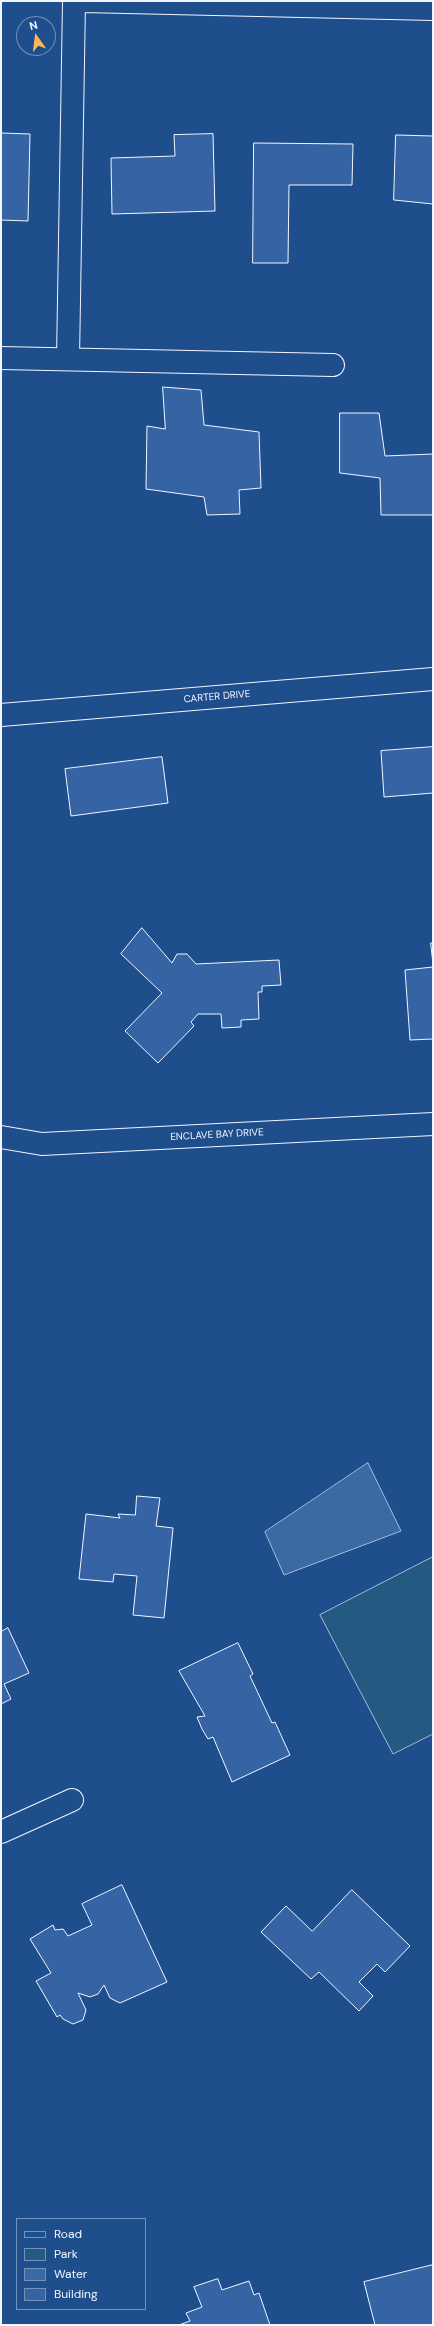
<!DOCTYPE html>
<html>
<head>
<meta charset="utf-8">
<style>
	body { margin:0 }
	#map { position:relative; width:434px; height:2326px; overflow:hidden; background:#1f4e8c; font-family:"DM Sans",sans-serif }
	canvas { display:block }
	.frame { position:absolute; inset:0; border:2px solid #f2f6ff; pointer-events:none }
	.legend { position:absolute; left:16px; top:2218px; width:130px; height:92px; box-sizing:border-box; background:#1f4e8c; border:1px solid #7391ba; margin:0; padding:5px 7px; list-style:none; font-size:12px; color:#f2f6ff }
	.legend li { display:flex; align-items:center; gap:8px; height:20px }
	.legend b { width:20px; border:1px solid #7391ba }
	.north { position:absolute; left:16px; top:16px; width:40px; height:40px; box-sizing:border-box; background:#1f4e8c; border:1px solid #7391ba; border-radius:50%; rotate:346deg; font-size:11px; font-weight:700; line-height:16px; text-align:center; color:#f2f6ff }
	.north::after { content:''; display:block; margin:auto; width:14px; height:18px; background:#ffb74d; clip-path:polygon(50% 0,100% 100%,50% 72%,0 100%) }
</style>
</head>
<body>
<div id="map">
<canvas width="434" height="2326"></canvas>
<div class="frame"></div>
<ul class="legend">
<li><b style="height:5px;background:#1f4e8c"></b>Road</li>
<li><b style="height:11px;background:#245a82"></b>Park</li>
<li><b style="height:11px;background:#3b69a3"></b>Water</li>
<li><b style="height:11px;background:#3563a3"></b>Building</li>
</ul>
<div class="north">N</div>
</div>
<script>
const ctx = document.querySelector('canvas').getContext('2d');
ctx.lineJoin = 'round';
function fillPath(path, color) { ctx.fillStyle = color; ctx.fill(path, 'evenodd'); }
function strokePath(path, color, width, dash) { ctx.strokeStyle = color; ctx.lineWidth = width; ctx.lineCap = dash ? 'butt' : 'round'; ctx.setLineDash(dash || []); ctx.stroke(path); }
function write(font, color, halo, rows, align = 'center') {
  ctx.font = font + ' "DM Sans",sans-serif'; ctx.lineWidth = 3; ctx.setLineDash([]); ctx.textBaseline = 'middle'; ctx.strokeStyle = halo; ctx.fillStyle = color; for (const [text, x, y, turn = 0] of rows) {
    ctx.save(); ctx.translate(x, y); ctx.rotate((+turn || 0) * Math.PI / 180); ctx.textAlign = isNaN(turn) ? turn : align; if (halo) ctx.strokeText(text, 0, 0); ctx.fillText(text, 0, 0); ctx.restore();
  }
}
const green = new Path2D(`
	M433,1557V1734L393,1754L320,1615Z`);
fillPath(green, '#245a82');
strokePath(green, '#a8bbd7', 1);
const water = new Path2D(`
	M368,1463L401,1531L284,1575L265,1532Z`);
fillPath(water, '#3b69a3');
strokePath(water, '#a8bbd7', 1);
const building = new Path2D(`
	M1,133L30,134L28,221L1,220Z
	M213,134L215,211L112,214L111,158L175,156L174,135Z
	M396,135L433,136V204L394,200Z
	M254,143L353,144L352,185H289L288,263H253Z
	M163,387L201,390L204,425L259,432L261,488L239,490L240,514L207,515L204,497L146,489L147,426L165,429Z
	M340,413H379L385,456L433,454V515H381L380,478L340,473Z
	M433,747V793L384,797L381,751Z
	M162,757L168,803L71,816L65,769Z
	M142,928L172,963L177,954H187L196,964L279,960L281,985L262,986V992H258L259,1019L241,1020V1027L222,1028L221,1014H198L191,1022L194,1026L158,1063L125,1031L162,993L121,954Z
	M431,943H433V1039L410,1040L405,970L433,967Z
	M137,1496L160,1498L156,1526L173,1528L164,1618L133,1615L137,1576L114,1574L113,1582L79,1579L86,1514L120,1518L118,1514L135,1515Z
	M8,1628L29,1673L4,1684L11,1699L1,1704V1632Z
	M238,1643L253,1674L250,1676L272,1723L275,1722L290,1755L232,1782L213,1737L208,1739L202,1729L197,1717L205,1716L179,1671Z
	M122,1885L167,1982L120,2003L110,1998L104,1985L98,1994L90,1997L78,1993L86,2010L83,2020L73,2024L63,2019L60,2015L57,2017L36,1981L51,1973L30,1939L53,1925L55,1930L63,1929L68,1936L92,1925L82,1904Z
	M352,1890L410,1946L385,1972L377,1964L359,1982L373,1996L359,2011L319,1972L311,1979L261,1932L286,1906L312,1931Z
	M433,2265V2325H375L364,2282Z
	M218,2279L222,2290L249,2281L254,2295L259,2293L270,2325H179L190,2321L186,2313L202,2307L194,2287Z`);
fillPath(building, '#3563a3');
strokePath(building, '#f2f6ff', 1);
const minor = new Path2D(`
	M83,1L433,9
	M1,358L333,365
	M68,359L74,1
	M1,715L433,679
	M1,1137L42,1144L433,1124
	M1,1832L72,1800`);
strokePath(minor, '#f2f6ff', 24);
strokePath(minor, '#1f4e8c', 22);
write('10px', '#f2f6ff', '#1f4e8c', [
	["CARTER DRIVE",217,697,-5],
	["ENCLAVE BAY DRIVE",217,1135,-3]
]);
</script>
</body>
</html>
